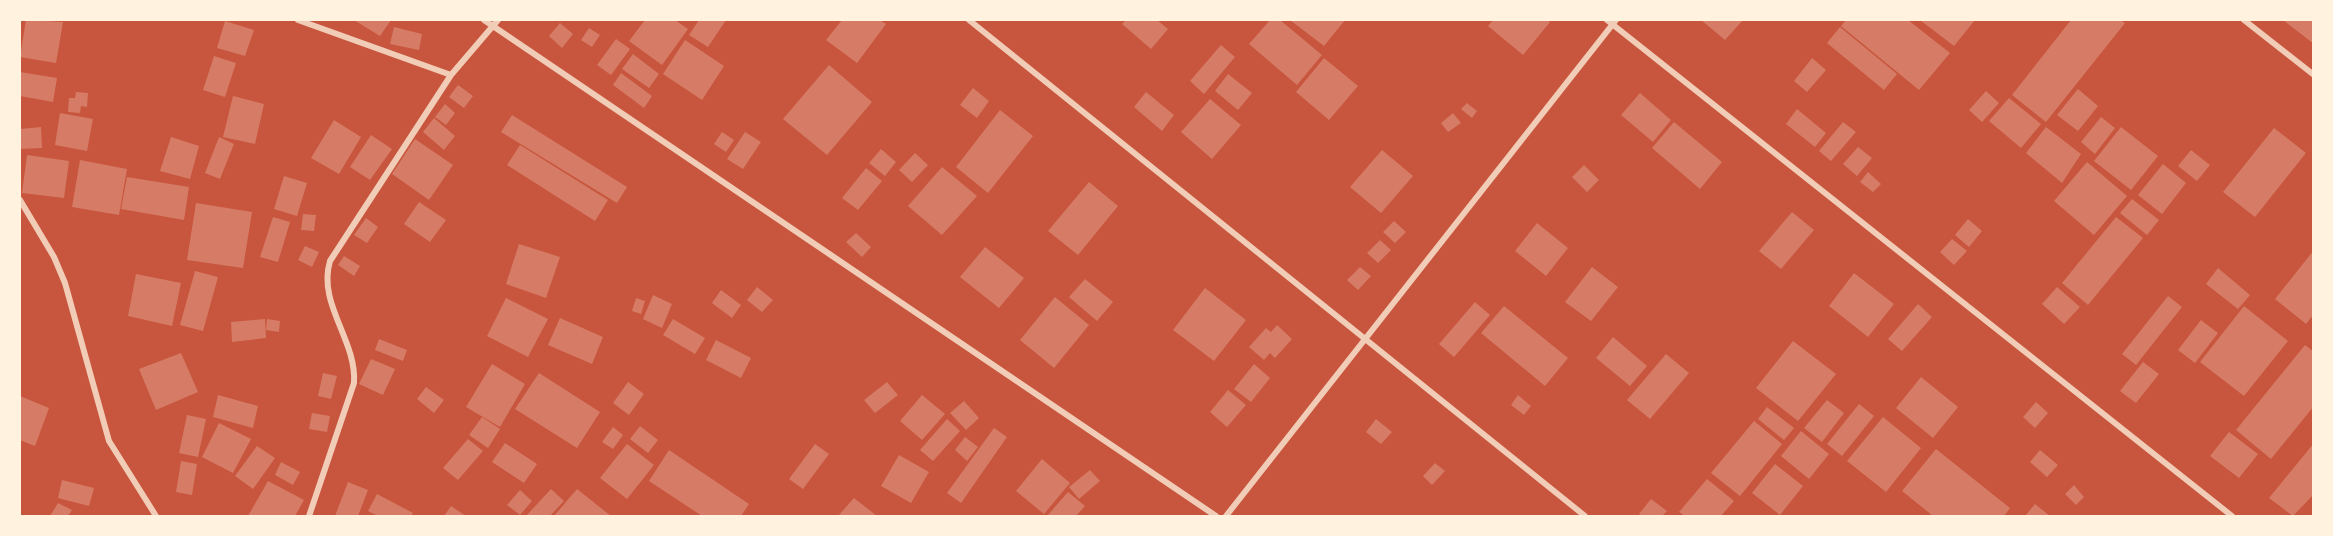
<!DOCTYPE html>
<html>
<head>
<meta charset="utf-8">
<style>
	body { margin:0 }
	#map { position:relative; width:2333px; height:536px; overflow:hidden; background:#c8553d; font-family:"Noto Sans",sans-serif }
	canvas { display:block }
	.frame { position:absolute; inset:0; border:21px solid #fff3e0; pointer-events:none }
</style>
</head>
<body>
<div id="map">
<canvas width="2333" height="536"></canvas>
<div class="frame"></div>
</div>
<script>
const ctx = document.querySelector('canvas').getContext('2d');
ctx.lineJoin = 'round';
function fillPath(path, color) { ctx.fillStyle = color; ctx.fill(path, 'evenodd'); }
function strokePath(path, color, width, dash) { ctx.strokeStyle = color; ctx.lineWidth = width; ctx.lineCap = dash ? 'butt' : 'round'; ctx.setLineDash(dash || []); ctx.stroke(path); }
fillPath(new Path2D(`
	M26,20L63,22L56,63L20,57Z
	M354,20H391L380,36Z
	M645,20H675L688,29L662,65L629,41Z
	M699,20H726L708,47L689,35Z
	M842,20H880L886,24L857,63L826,40Z
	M1126,20H1157L1168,29L1151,49L1122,24Z
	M1270,20H1280L1322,55L1297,85L1249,44Z
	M1290,20H1345L1324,46Z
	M1493,20H1547L1550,22L1523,55L1488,26Z
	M1701,20H1743L1725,40Z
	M1846,20H1908L1950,53L1919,90L1841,26Z
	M1920,20H1975L1954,46Z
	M2071,20H2120L2125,23L2046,122L2012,95Z
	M2283,20H2314V44Z
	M225,21L254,30L245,56L217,48Z
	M560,23L573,34L562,48L549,36Z
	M394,27L422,34L419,50L390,44Z
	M1840,27L1897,74L1884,90L1827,43Z
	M589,28L600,35L592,47L581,40Z
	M616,39L630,49L611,75L597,65Z
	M685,40L724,66L702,100L663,74Z
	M1221,45L1235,57L1204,94L1190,81Z
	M633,54L659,74L649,88L622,69Z
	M214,56L236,63L225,97L203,90Z
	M1324,58L1358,86L1329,120L1296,92Z
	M1812,58L1826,70L1807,92L1794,81Z
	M829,65L872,102L827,155L783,119Z
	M20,72L57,78L53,102L20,96Z
	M621,73L652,96L644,108L613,85Z
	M1228,74L1252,93L1238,110L1215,91Z
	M458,85L473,96L464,108L449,97Z
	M973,88L989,101L977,118L960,105Z
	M2078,89L2098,106L2078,131L2057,115Z
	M1986,91L1999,103L1982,122L1969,110Z
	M76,92L88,93L87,107L81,106L80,113L68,112L69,98H75Z
	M1146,92L1174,115L1162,131L1134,107Z
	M1640,93L1671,120L1653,142L1621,115Z
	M233,96L264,104L255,144L223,137Z
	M2009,98L2041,124L2021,148L1989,121Z
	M1210,99L1241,125L1212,159L1181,132Z
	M1467,103L1477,111L1472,118L1461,109Z
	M445,104L455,113L446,125L435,117Z
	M1797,109L1826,133L1815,147L1786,124Z
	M1000,110L1033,136L988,193L956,167Z
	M60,113L93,119L87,151L55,145Z
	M1453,113L1461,123L1448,132L1441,123Z
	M512,115L627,187L617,203L501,132Z
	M2101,117L2115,128L2095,154L2081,142Z
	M434,118L455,136L444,150L423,132Z
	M334,120L361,137L339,174L311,158Z
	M1674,122L1722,162L1700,189L1652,148Z
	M1843,122L1856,132L1831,161L1819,151Z
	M41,127L42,148L20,149V129Z
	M2046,127L2081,154L2062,183L2026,153Z
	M2121,127L2158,156L2131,190L2094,161Z
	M2274,128L2306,153L2255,217L2223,192Z
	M722,132L734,140L726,152L714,144Z
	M745,132L761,142L743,169L727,159Z
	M371,135L392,149L370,180L350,167Z
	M171,137L199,146L190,179L160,171Z
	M219,137L234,144L220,179L205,173Z
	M415,139L453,165L429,200L392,174Z
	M520,145L608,200L595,221L507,165Z
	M1858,147L1872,158L1857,176L1843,164Z
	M881,149L896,162L885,176L869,163Z
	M1382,150L1413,176L1381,213L1350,187Z
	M2191,150L2210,165L2197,181L2178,166Z
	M915,153L928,165L912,182L899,170Z
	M27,155L69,161L64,198L22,193Z
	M80,160L127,169L119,215L72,207Z
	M2087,162L2127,196L2094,235L2054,201Z
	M2163,164L2186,183L2162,214L2138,195Z
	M1584,165L1599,180L1587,192L1572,177Z
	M942,167L977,196L942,235L908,206Z
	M866,168L882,181L858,210L842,198Z
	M1868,172L1881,184L1873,192L1860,182Z
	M284,176L307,183L297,216L274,209Z
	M127,177L189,187L184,220L121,209Z
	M1089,182L1118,206L1078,255L1048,231Z
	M2132,199L2159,220L2147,235L2120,213Z
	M419,202L446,220L430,242L404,224Z
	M196,203L252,212L243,268L187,260Z
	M1792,212L1814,230L1781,269L1759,251Z
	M303,214L316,215L314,231L301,230Z
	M273,217L290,222L278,262L260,257Z
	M2116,217L2143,238L2088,305L2062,283Z
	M366,218L378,227L367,243L354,235Z
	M1968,219L1982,231L1969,247L1955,235Z
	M1394,221L1406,232L1395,243L1383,232Z
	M1537,223L1568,248L1546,276L1515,251Z
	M856,233L871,247L862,257L846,242Z
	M1952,239L1967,251L1954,265L1940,252Z
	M1380,240L1391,250L1378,263L1367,253Z
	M519,244L560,257L546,298L506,284Z
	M305,246L319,252L312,267L298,260Z
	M985,247L1024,278L999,308L960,277Z
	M2314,250V314L2306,324L2275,299Z
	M344,256L360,266L354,276L338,265Z
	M1360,267L1371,276L1358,290L1347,280Z
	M1592,267L1618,287L1591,321L1565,302Z
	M2218,268L2250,295L2238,309L2206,284Z
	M195,271L218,277L203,331L180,325Z
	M1854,273L1894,304L1868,337L1829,306Z
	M136,274L181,283L172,326L128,316Z
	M1085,279L1113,302L1097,321L1069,297Z
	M757,287L773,300L762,312L747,300Z
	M2057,287L2080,307L2064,324L2042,304Z
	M1205,288L1246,320L1214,361L1173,330Z
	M721,290L741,305L732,318L712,303Z
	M653,295L672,304L662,328L643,319Z
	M2168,296L2182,307L2136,365L2122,354Z
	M1055,297L1089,325L1054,368L1020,340Z
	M506,298L548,319L528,357L487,336Z
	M636,298L645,301L641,314L632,311Z
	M1475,302L1490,315L1454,357L1439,344Z
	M1918,304L1932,317L1902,351L1888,339Z
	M1504,306L1568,358L1545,386L1481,333Z
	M2244,306L2288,341L2244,396L2200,362Z
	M560,318L603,337L592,364L548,345Z
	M265,319L266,338L232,342L231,322Z
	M267,319L280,321L279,332L266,330Z
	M673,319L705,338L695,354L663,335Z
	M2201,320L2218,333L2195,363L2178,350Z
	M1277,325L1292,339L1275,358L1270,353L1264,360L1249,347L1266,328L1271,332Z
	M1613,337L1647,366L1630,386L1596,358Z
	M379,339L407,350L403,361L375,350Z
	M716,340L751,358L741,378L706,360Z
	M1793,341L1836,374L1798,421L1756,388Z
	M2305,345L2314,352V406L2271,459L2236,430Z
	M181,353L198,392L156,410L139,369Z
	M1666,354L1689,373L1650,419L1627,400Z
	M371,359L395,369L383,395L359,384Z
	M2143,362L2159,374L2136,403L2120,391Z
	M492,364L525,384L500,427L466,407Z
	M1254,364L1270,378L1251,402L1234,389Z
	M323,373L337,376L331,399L318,396Z
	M539,373L600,412L577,448L515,409Z
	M1921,377L1958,407L1933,438L1896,408Z
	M628,382L644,394L629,415L613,403Z
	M887,382L898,395L875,413L864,400Z
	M426,387L444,400L434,413L417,399Z
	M1228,390L1246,405L1227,427L1210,412Z
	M218,395L258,406L253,428L213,417Z
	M922,395L945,414L922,440L900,421Z
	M1518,395L1531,406L1524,415L1511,405Z
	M20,396L49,408L35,446L20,440Z
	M1827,400L1844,413L1822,442L1804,428Z
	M964,401L979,418L966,430L950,413Z
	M2036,402L2048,413L2035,428L2023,417Z
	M1859,404L1874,416L1842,456L1827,444Z
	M1767,407L1794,428L1784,440L1758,419Z
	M312,413L330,416L327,432L309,429Z
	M187,415L206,419L198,457L179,453Z
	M482,417L500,429L488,448L469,435Z
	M1883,417L1921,448L1886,492L1847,461Z
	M947,419L960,431L933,461L920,450Z
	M1376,419L1392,432L1381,444L1366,432Z
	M1754,421L1782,444L1740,496L1711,473Z
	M219,423L251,439L233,473L202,457Z
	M640,426L658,440L648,453L630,439Z
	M613,427L623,435L613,449L602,442Z
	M994,428L1007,437L961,503L947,493Z
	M1801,431L1829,454L1809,479L1781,456Z
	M2229,432L2258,454L2239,478L2210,456Z
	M965,437L978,447L967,461L955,450Z
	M468,439L483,451L458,480L443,468Z
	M505,443L537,464L524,483L492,462Z
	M2314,443V494L2293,516L2269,498Z
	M627,444L654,465L627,499L600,478Z
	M815,444L829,454L803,489L789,479Z
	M257,446L275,458L253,489L235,476Z
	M1936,449L2010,508L2004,516H1933L1902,491Z
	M669,450L749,504L741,516H702L649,481Z
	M2040,450L2058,465L2047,477L2030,462Z
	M899,455L929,472L911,503L881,486Z
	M1042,459L1070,483L1044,514L1016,491Z
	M181,461L197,464L192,495L176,492Z
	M281,462L300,472L293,485L275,475Z
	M1435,463L1445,471L1432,485L1423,476Z
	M1775,464L1803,486L1780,515L1752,493Z
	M1090,470L1100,481L1079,499L1069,487Z
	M1707,479L1734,501L1721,516H1685L1679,512Z
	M62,480L94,488L89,506L58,498Z
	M268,481L304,500L295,516H248Z
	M348,482L368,490L358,516H335Z
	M2074,485L2084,497L2076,505L2065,494Z
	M551,489L564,501L550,516H526Z
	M577,489L611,516H554Z
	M520,490L532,501L520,515L507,505Z
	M1068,492L1085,506L1076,516H1047Z
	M377,494L413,513L411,516H378L368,511Z
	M854,498L877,516H838Z
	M1651,499L1667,511L1662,516H1642L1639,514Z
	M58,503L72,510L68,516H50Z
	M2035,504L2050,516H2025Z
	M451,506L466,516H444Z`), '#d67c66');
strokePath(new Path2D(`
	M298,20L451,75
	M484,20L1216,516
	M969,20L1585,516
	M1607,20L2232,516
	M2244,20L2314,75
	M20,200L54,257L65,283L109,441L156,516
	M309,516L354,383C357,340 317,304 330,261L451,75L498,20
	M1226,516L1616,20`), '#f1ccb7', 6);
</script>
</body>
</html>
